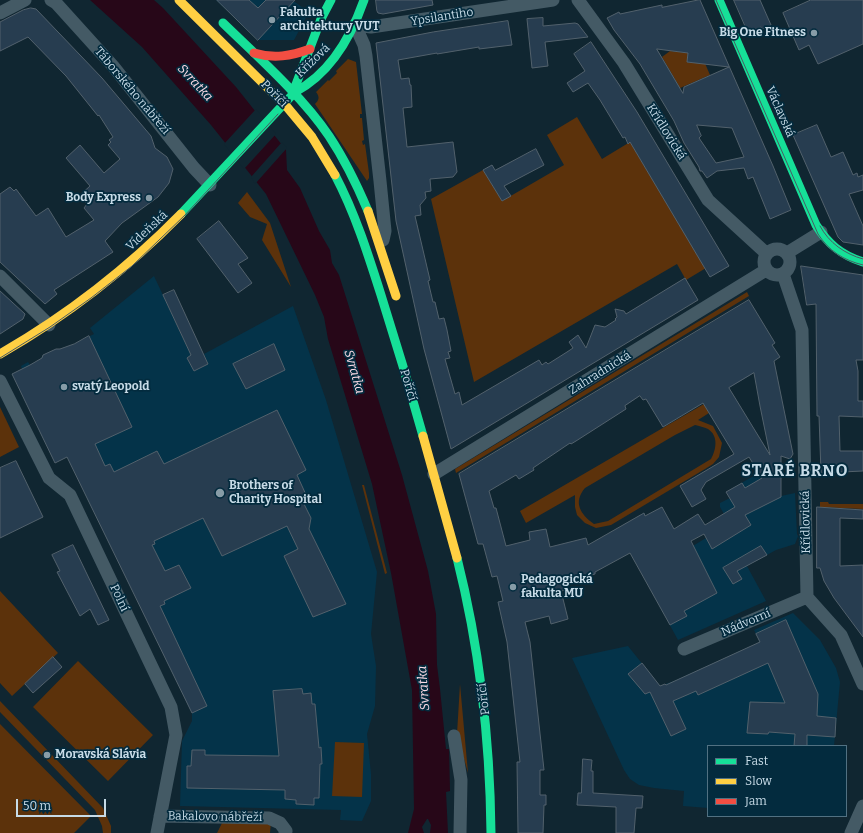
<!DOCTYPE html>
<html>
<head>
<meta charset="utf-8">
<style>
	body { margin:0 }
	#map { position:relative; width:863px; height:833px; overflow:hidden; background:#102631; font-family:Bitter,serif }
	canvas { display:block }
	.legend { position:absolute; left:707px; top:745px; width:140px; height:72px; box-sizing:border-box; background:#032b3e; border:1px solid #517182; margin:0; padding:5px 7px; list-style:none; font-size:12px; color:#c7dbe7 }
	.legend li { display:flex; align-items:center; gap:8px; height:20px }
	.legend b { width:20px; border:1px solid #517182 }
	.scale { position:absolute; left:16px; top:799px; width:90px; height:18px; box-sizing:border-box; border:2px solid #c7dbe7; border-top:0; padding-left:5px; font-size:12px; line-height:14px; white-space:nowrap; color:#c7dbe7; -webkit-text-stroke:3px #032b3e; paint-order:stroke }
</style>
</head>
<body>
<div id="map">
<canvas width="863" height="833"></canvas>
<ul class="legend">
<li><b style="height:5px;background:#16e098"></b>Fast</li>
<li><b style="height:5px;background:#ffcf43"></b>Slow</li>
<li><b style="height:5px;background:#f24e42"></b>Jam</li>
</ul>
<div class="scale">50 m</div>
</div>
<script>
const ctx = document.querySelector('canvas').getContext('2d');
ctx.lineJoin = 'round';
function fillPath(path, color) { ctx.fillStyle = color; ctx.fill(path, 'evenodd'); }
function strokePath(path, color, width, dash) { ctx.strokeStyle = color; ctx.lineWidth = width; ctx.lineCap = dash ? 'butt' : 'round'; ctx.setLineDash(dash || []); ctx.stroke(path); }
function write(font, color, halo, rows, align = 'center') {
  ctx.font = font + ' Bitter,serif'; ctx.lineWidth = 3.5; ctx.setLineDash([]); ctx.textBaseline = 'middle'; ctx.strokeStyle = halo; ctx.fillStyle = color; for (const [text, x, y, turn = 0] of rows) {
    ctx.save(); ctx.translate(x, y); ctx.rotate((+turn || 0) * Math.PI / 180); ctx.textAlign = isNaN(turn) ? turn : align; if (halo) ctx.strokeText(text, 0, 0); ctx.fillText(text, 0, 0); ctx.restore();
  }
}
fillPath(new Path2D(`
	M216,0H292L309,12L294,40H258Z
	M154,276L191,355L187,358L194,371L208,364L204,354L293,306L326,400L377,572L371,634L376,666L375,706L367,734L371,774V801L362,821L340,820L341,810L180,806L182,741L192,721V713L70,463L67,457L57,462L54,461L12,374L22,369L21,366L28,362L30,365L40,360L43,355L56,349H62L64,347V349L94,334L90,328Z
	M781,460V496L795,493L797,534L798,536L795,544L776,550L747,566L766,601L678,640L643,576L711,535L724,514L720,507V503L730,498L726,492Z
	M793,613L820,640L836,668L840,682L834,746H708V808L683,806L684,791L654,788L639,785L630,779L624,770L572,658L628,646L660,686L674,681L760,642L754,630Z`), '#043349');
fillPath(new Path2D(`
	M670,51L688,53L687,62L694,63L695,54H701L710,75L680,88L662,57Z
	M348,59L356,62L362,114H360V118H362L364,140L362,141L363,145L365,144L369,173V178L367,181L315,104C319,100 320,97 316,92L328,80L329,81L337,73L336,71Z
	M577,117L602,159L630,142L706,268L686,280L677,264L474,382L431,199L483,170L502,201L564,165L547,135Z
	M247,192L270,223L291,287L262,240L267,224L250,217L238,203Z
	M747,292L749,296L456,473L455,469Z
	M704,404L709,413L698,420L713,426L722,443L719,457L713,464L705,469L611,525L596,528L585,523L577,515L575,507V495L526,523L520,511ZM695,425C699,426 704,427 708,429C719,436 716,450 711,459L608,521L594,524C580,514 573,502 585,488L675,435Z
	M0,407L19,447L0,457Z
	M362,485H364L387,573L385,574Z
	M820,502H828L829,504H863V509L820,507Z
	M0,591L58,653L12,696L0,683Z
	M78,661L153,735L108,781L33,707Z
	M460,684L468,773L457,734Z
	M0,701L103,808L111,826V833H103L102,826L95,810L0,712Z
	M0,724L91,816L74,833H0Z
	M335,742L364,743L362,797L332,796Z
	M224,819L271,822L270,833H217Z`), '#5c320b');
fillPath(new Path2D(`
	M90,0H154L163,8L236,87L286,150L287,170L300,188L319,231L330,250L332,263L339,275L402,475L428,571L436,614L437,665L440,689L446,749H449L450,791L446,792L448,833H430L431,825L428,819H427L422,827L424,833H408L414,809L412,690L391,573L372,484L328,339L324,317L315,295L266,194L211,125L142,47Z`), '#270718');
fillPath(new Path2D(`
	M256,109L276,134L244,169L224,144Z
	M282,142L287,148L255,184L251,177Z`), '#102631');
const building = new Path2D(`
	M217,0H249L258,8L266,0H295L258,40Z
	M376,0H432L433,5L383,14L378,13L377,11Z
	M700,0L773,166L791,210L770,219L753,177L748,179L744,168L717,171L707,178L702,171H700L699,167L684,143L674,121L640,64L614,30L607,18L619,12L620,14L662,5V7ZM657,49L688,53L687,62L729,67L684,87L683,93ZM697,125L732,128L744,157L716,163L699,138L701,136Z
	M734,0H760L771,25L762,29L761,27L748,32Z
	M811,0H863V44L818,64L809,45L799,50L783,13Z
	M31,8L36,9L102,78L151,136L155,148L167,157L173,169L169,183L158,197L122,223L105,241L113,252L54,290L57,294L45,304L0,262V194L10,187L14,191L16,189L36,216L48,208L66,237L94,220L84,208L87,204L79,196L90,186L66,158L80,145L104,173L120,159L108,145L111,142L109,140L113,137L99,115L98,116L66,76L28,37L0,51V22L23,10Z
	M543,18V26L575,23L578,24L588,37L545,42L548,66L532,68L527,19Z
	M508,21L512,45L479,49V47L437,54V53L398,60L401,79L409,78L410,85H411L412,107L403,108L407,147L453,142L457,172L453,177L430,179L431,191L425,192L426,198L420,205L421,215L415,216L430,280L428,281L433,302H435L439,319L444,318L447,330L451,351L448,352L450,358L445,359L455,394L459,392L462,405L539,360L542,365L546,362L548,364L567,352L573,348L569,342L578,335L586,348L595,325L605,327L616,320L615,319L617,317L615,309L624,311L626,314L685,278L698,300L451,449L424,349L396,221L376,43L433,32Z
	M591,42L637,112L729,266L710,277L630,142L628,144L625,137L623,138L600,100L588,83L573,92L567,83L585,71L574,54Z
	M817,125L831,157L843,152L853,175L857,173L858,177L863,175V190L849,194L863,226V245L843,242L838,237L793,135Z
	M536,149L544,165L504,186L511,196L502,201L483,170L492,165L495,170Z
	M219,221L248,258L238,264L252,283L238,293L197,239Z
	M801,266L863,275V360H856L858,371V401H863V417L839,416L840,451H863V471L821,473L819,416H817L816,304L807,305Z
	M174,290L208,364L194,371L187,358L191,355L163,295Z
	M0,291L25,314L23,319L0,334Z
	M749,300L775,343L772,345L780,357L774,361L793,454L790,459L781,456V497L745,515L751,525L712,549L704,534L691,541L717,593L684,611L687,616L670,625L630,553L595,572V574L564,582L566,590L561,591L568,619L551,624L549,616L525,622L530,642L544,770H540V795H546V805H544L543,833H518L517,762H520L507,642L498,602L503,601L497,576L492,577L483,544H478L459,474ZM754,373L760,406L770,455L729,388ZM640,396L643,400L646,399L663,427L703,403L734,454L680,486L692,507L706,499L701,490L706,482L749,457L762,478L745,488L742,483L726,492L735,507L705,525L698,514L674,529L662,507L645,516L644,513L588,545L586,538L550,547L546,529L529,532L530,540L506,546L496,508H494L489,491L516,475L519,479L534,470L533,468L570,443L571,444L576,441L626,409L625,406Z
	M89,336L132,427L95,444L105,466L110,464L114,472L157,451L164,464L277,410L306,470L297,475L307,497L302,500L311,518L309,529L346,604L313,617L284,556L298,549L287,526L222,556L203,518L154,541L155,544L152,545L165,571L179,565L191,588L164,601L165,604L160,606L207,706L192,713L67,457L55,463L12,374L30,365L42,358L43,355L56,349H60L74,344Z
	M274,344L285,370L246,389L233,364Z
	M16,461L43,517L0,538V468Z
	M817,507L863,510V519L840,518V566L863,565V637L834,598L824,581L820,568H817Z
	M73,545L109,620L98,625L90,609L80,616L57,572L60,571L52,555Z
	M761,546L767,555L737,571L742,579L733,584L723,568Z
	M786,620L818,694L817,716L836,718L835,737L807,735V746H794L795,734L769,732L768,734L747,733L750,702L785,703L768,663L698,695L696,691L673,701L686,729L671,736L650,692L645,694L628,674L642,663L660,686L665,684L666,685L760,642L756,634Z
	M53,657L62,667L33,693L25,684Z
	M302,689L303,694L311,693L312,704H315L319,748L321,747L322,764H320L319,798H314V805L296,804V800L285,799V790L187,788V766H191L192,750H205V755L279,756L273,691Z
	M583,759L592,760L591,771H593V793L643,796L642,808H636L634,833H616V807L577,805L578,793H581Z`);
fillPath(building, '#273d50');
strokePath(building, '#52616c', 1);
strokePath(new Path2D(`
	M51,0L56,3L113,66L194,168L210,185
	M578,0L624,63L708,200L767,254
	M0,13L25,0
	M355,25L364,45L366,56L380,181L385,231L383,240
	M355,25L371,27L553,0
	M764 262a13 13 0 1 1 26 0a13 13 0 1 1-26 0Z
	M787,253L821,232
	M783,274L802,330L807,597L841,635L863,684
	M0,276L49,325
	M0,381L49,478L70,495L171,707L176,735L157,833
	M434,474L766,270
	M684,649L807,597
	M454,736L461,780L460,833
	M160,816L269,818L280,823L286,831L285,833
	M851,833L863,806`), '#445a65', 13);
strokePath(new Path2D(`
	M719,0L816,225C828,244 841,255 863,262
	M223,23C258,57 302,96 329,136C345,160 357,185 368,211
	M295,92V87L321,19L331,0
	M335,175C355,213 368,254 381,295C396,342 410,389 423,436
	M181,214L295,92C331,73 351,37 364,0
	M457,558C480,649 490,740 491,833`), '#16e098', 9);
strokePath(new Path2D(`
	M179,0L287,107L312,137L335,175
	M368,211L396,296
	M0,354C68,315 126,270 181,214
	M423,436L457,558`), '#ffcf43', 9);
strokePath(new Path2D(`
	M254,53C274,59 291,56 310,49`), '#f24e42', 9);
strokePath(new Path2D(`
	M716,0L818,234C829,251 843,260 863,265
	M820,226C829,243 845,254 863,259
	M0,358L50,327L91,298L132,266L185,215L278,114`), '#485b64', 1);
for (const [x, y, r, color] of [
	[272,20,4,"#879ca7"],
	[814,33,4,"#879ca7"],
	[149,198,4,"#879ca7"],
	[64,387,4,"#879ca7"],
	[220,493,5,"#879ca7"],
	[513,587,4,"#879ca7"],
	[47,755,4,"#879ca7"]
]) { const dot = new Path2D(); dot.arc(x, y, r, 0, 2 * Math.PI); ctx.fillStyle = color; ctx.fill(dot); strokePath(dot, '#032b3e', 1.5); }
write('bold 12px', '#c7dbe7', '#032b3e', [
	["Fakulta",280,13],
	["architektury VUT",280,27],
	["Big One Fitness",806,33,"right"],
	["Body Express",141,198,"right"],
	["svatý Leopold",72,387],
	["Brothers of",229,486],
	["Charity Hospital",229,500],
	["Pedagogická",521,580],
	["fakulta MU",521,594],
	["Moravská Slávia",55,755]
], 'left');
write('12px', '#c7dbe7', '#032b3e', [
	["Ypsilantiho",442,17,-9],
	["Křížová",313,61,-44],
	["Táborského nábřeží",132,91,50],
	["Poříčí",274,94,46],
	["Václavská",780,112,66],
	["Křídlovická",666,132,58],
	["Vídeňská",147,231,-43],
	["Zahradnická",600,373,-32],
	["Poříčí",408,385,74],
	["Křídlovická",806,522,-91],
	["Polní",119,598,65],
	["Nádvorní",746,623,-23],
	["Poříčí",484,699,-97],
	["Bakalovo nábřeží",215,817,1]
]);
write('italic 13px', '#fbdae5', '#032b3e', [
	["Svratka",195,83,47],
	["Svratka",354,372,74],
	["Svratka",424,688,-94]
]);
ctx.letterSpacing = '1px';
write('bold 16px', '#c7dbe7', '#032b3e', [
	["STARÉ BRNO",795,472]
]);
ctx.letterSpacing = '0px';
</script>
</body>
</html>
